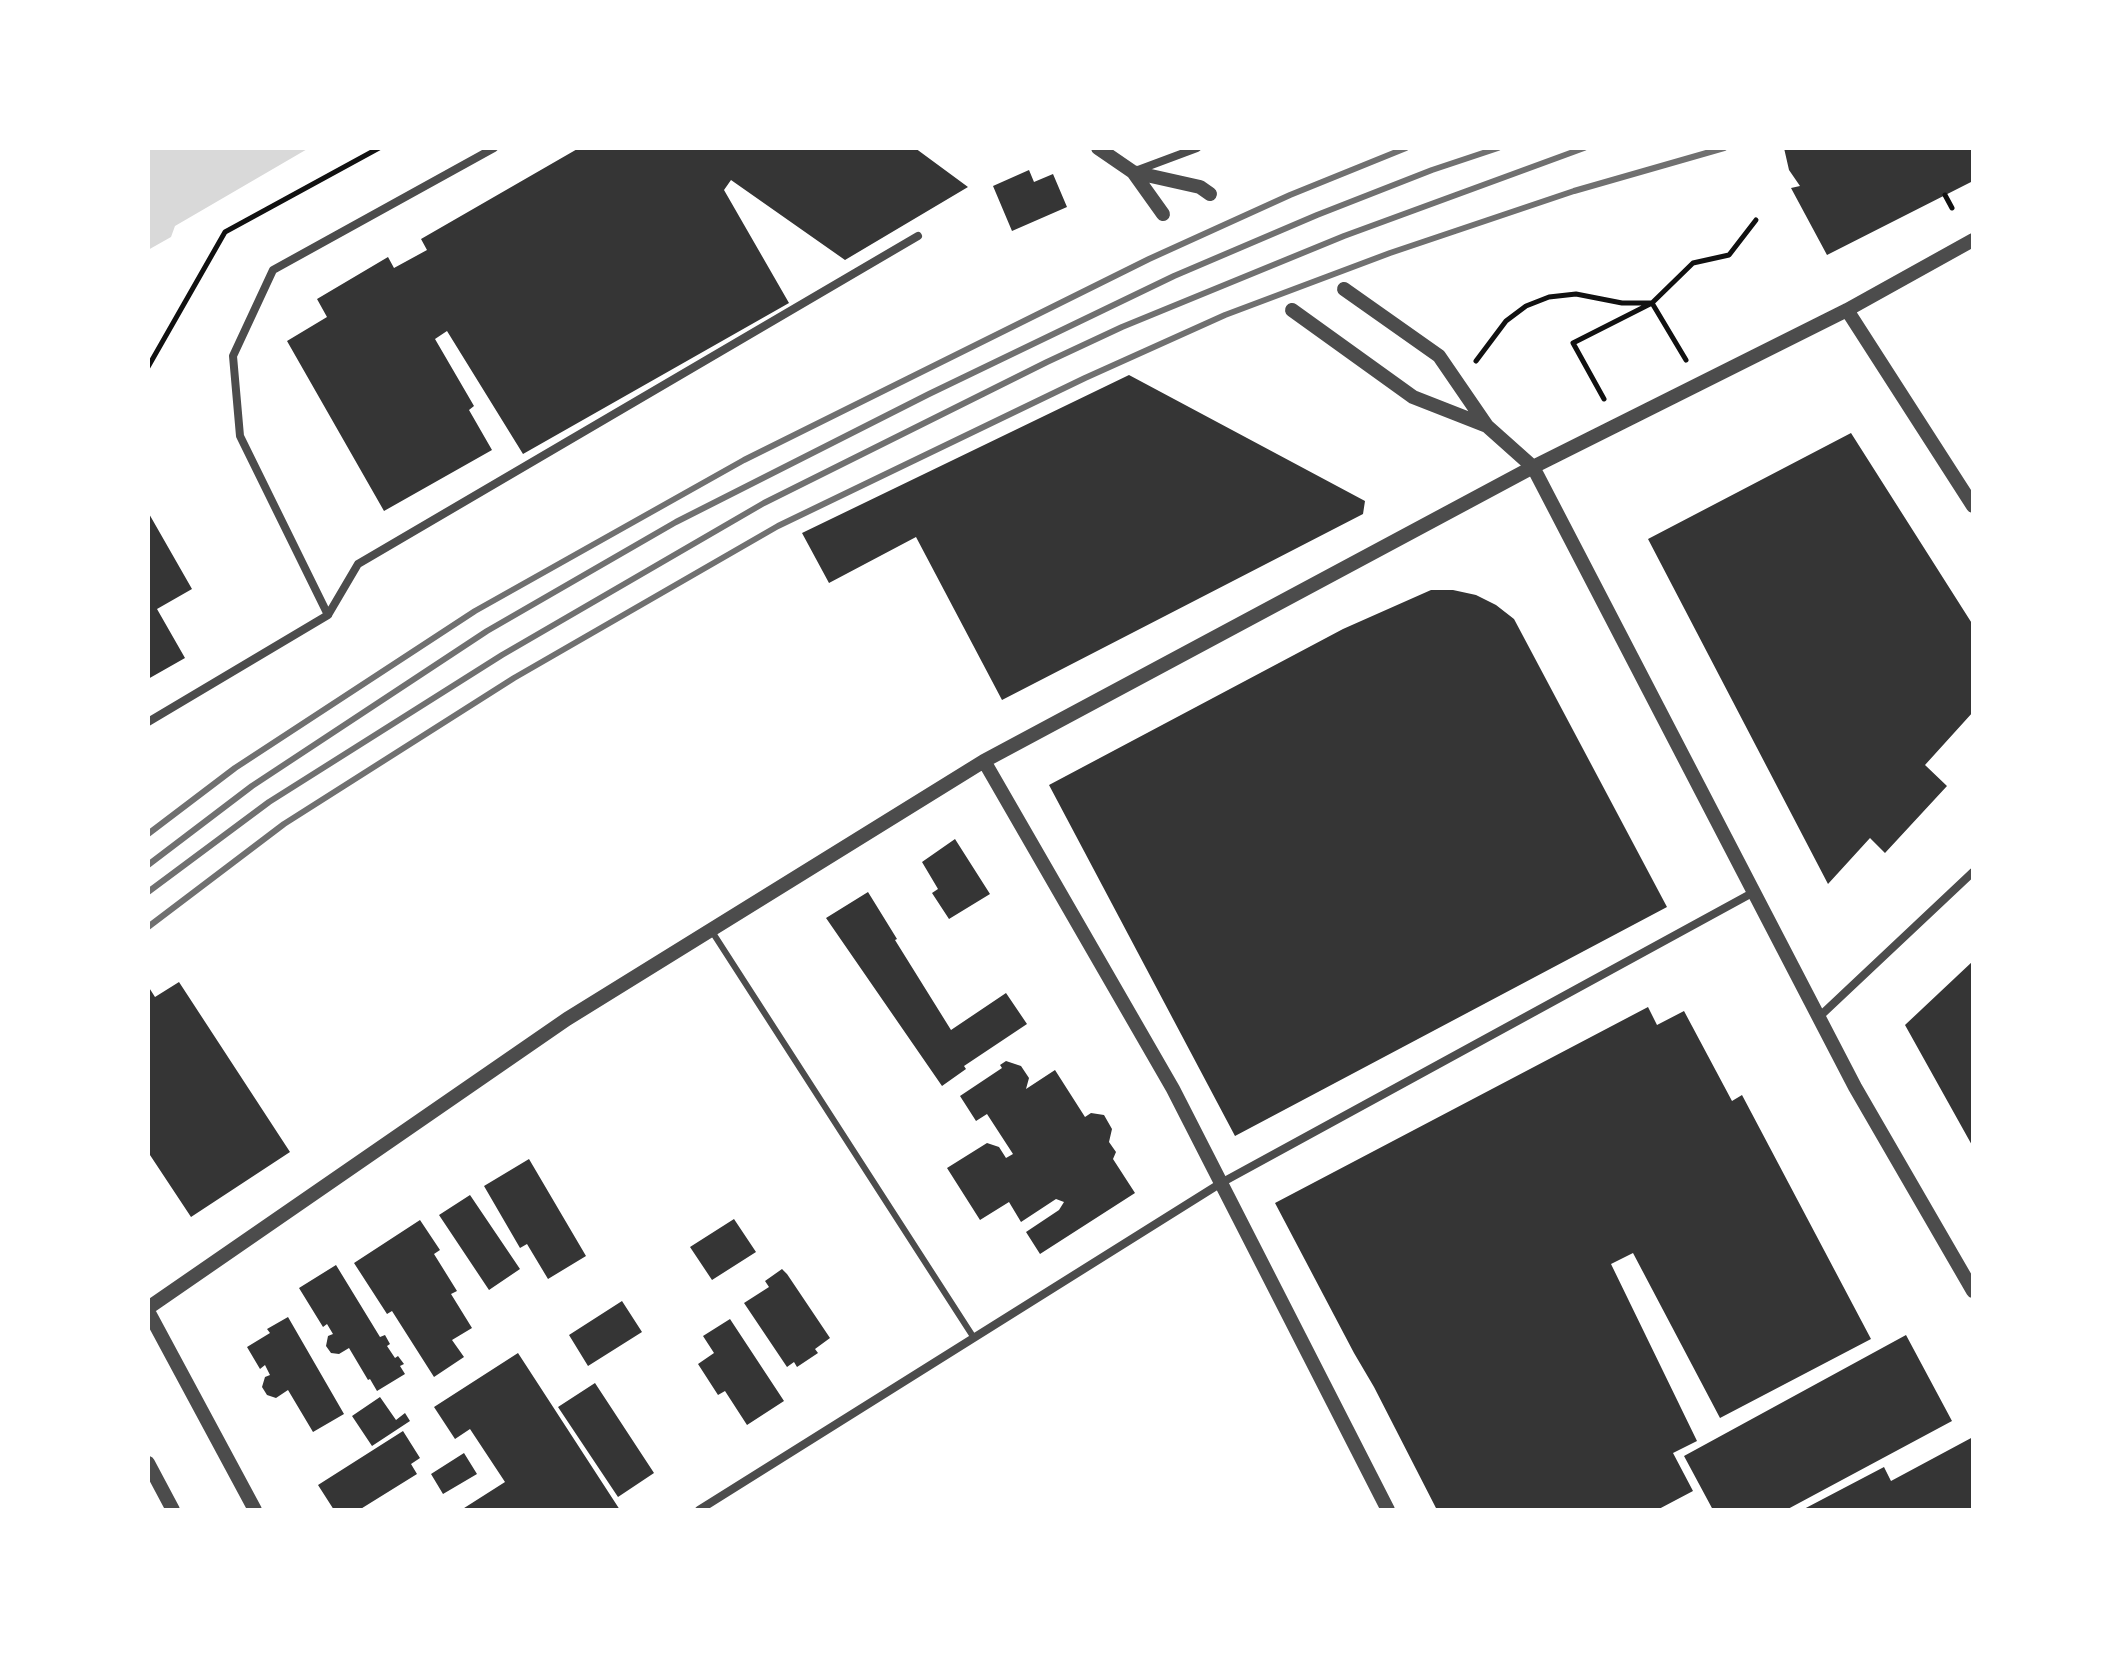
<!DOCTYPE html>
<html>
<head>
<meta charset="utf-8">
<style>
	body { margin:0 }
	#map { position:relative; width:2121px; height:1658px; overflow:hidden; background:#fff; font-family:"Titillium Web",sans-serif }
	canvas { display:block }
	.frame { position:absolute; inset:0; border:150px solid #fff; pointer-events:none }
</style>
</head>
<body>
<div id="map">
<canvas width="2121" height="1658"></canvas>
<div class="frame"></div>
</div>
<script>
const ctx = document.querySelector('canvas').getContext('2d');
ctx.lineJoin = 'round';
function fillPath(path, color) { ctx.fillStyle = color; ctx.fill(path, 'evenodd'); }
function strokePath(path, color, width, dash) { ctx.strokeStyle = color; ctx.lineWidth = width; ctx.lineCap = dash ? 'butt' : 'round'; ctx.setLineDash(dash || []); ctx.stroke(path); }
fillPath(new Path2D(`
	M148,148H309L175,226L171,237L148,250Z`), '#d9d9d9');
fillPath(new Path2D(`
	M579,148H915L968,187L845,260L731,180L724,190L789,303L523,454L447,331L435,339L474,406L469,410L492,450L384,511L287,341L327,317L317,299L388,257L394,268L427,250L421,239Z
	M1784,148H1973V181L1827,255L1791,188L1800,186L1789,170Z
	M1029,170L1034,182L1053,174L1067,207L1012,231L993,186Z
	M1129,375L1365,501L1363,514L1002,700L916,537L829,583L802,533Z
	M1851,433L1973,625V712L1925,765L1947,786L1885,853L1870,838L1828,884L1648,539Z
	M148,512L192,589L157,609L185,658L148,679Z
	M1431,590H1453L1476,595L1496,605L1514,619L1667,907L1235,1136L1049,785L1343,629Z
	M955,839L990,894L949,919L932,893L938,889L922,862Z
	M868,892L897,939L895,940L951,1030L1006,993L1027,1024L964,1066L966,1069L942,1086L826,918Z
	M1973,961V1147L1905,1025Z
	M179,982L290,1152L191,1217L148,1152V986L155,997Z
	M1648,1007L1657,1025L1684,1011L1732,1101L1742,1095L1871,1339L1720,1418L1633,1253L1611,1264L1697,1441L1673,1453L1693,1491L1657,1510H1437L1374,1387L1354,1353L1275,1203Z
	M1006,1061L1021,1066L1029,1078L1026,1089L1055,1070L1085,1117L1091,1113L1104,1115L1112,1129L1109,1142L1116,1152L1113,1159L1135,1193L1040,1254L1026,1232L1059,1210L1064,1202L1056,1199L1021,1222L1009,1202L980,1220L947,1168L987,1143L999,1147L1006,1158L1013,1154L987,1114L976,1121L960,1096L1002,1068L1000,1065Z
	M529,1159L586,1256L548,1279L527,1244L520,1248L484,1186Z
	M470,1195L520,1269L489,1290L439,1215Z
	M734,1219L756,1252L712,1280L690,1247Z
	M420,1220L440,1250L434,1254L457,1291L451,1294L472,1328L452,1340L464,1357L434,1377L392,1311L387,1314L354,1263Z
	M336,1265L380,1337L385,1335L390,1344L387,1346L395,1358L398,1356L404,1364L400,1366L405,1374L377,1391L370,1379L368,1380L349,1348L339,1354L331,1353L326,1346L328,1336L333,1334L327,1324L323,1327L299,1288Z
	M782,1269L787,1274L830,1338L815,1349L818,1353L797,1367L794,1362L787,1367L744,1303L769,1287L765,1281Z
	M622,1301L642,1332L588,1366L569,1335Z
	M288,1317L344,1414L313,1432L288,1390L276,1398L267,1395L262,1387L265,1377L270,1375L265,1365L260,1369L247,1347L270,1333L267,1329Z
	M730,1319L784,1401L747,1425L725,1391L718,1395L698,1364L714,1353L703,1336Z
	M1906,1335L1952,1421L1786,1510H1713L1684,1456Z
	M518,1353L620,1510H461L505,1482L470,1429L455,1439L434,1407Z
	M595,1383L654,1473L618,1497L558,1407Z
	M380,1397L396,1420L405,1413L410,1421L372,1446L352,1416Z
	M403,1431L420,1458L411,1464L417,1474L359,1510H334L318,1485Z
	M1973,1437V1510H1802L1884,1467L1891,1481Z
	M464,1453L477,1474L443,1494L431,1474Z`), '#353535');
strokePath(new Path2D(`
	M1945,195L1952,208
	M1476,361L1506,321L1526,306L1549,297L1576,294L1622,303H1652L1686,360
	M148,367L225,232L379,148
	M1604,399L1573,343L1652,303L1693,263L1729,255L1756,220`), '#111', 5);
strokePath(new Path2D(`
	M711,930L974,1338`), '#4c4c4c', 6);
strokePath(new Path2D(`
	M1138,170L1197,148
	M328,615L240,436L233,356L273,270L494,148
	M148,722L328,615L358,564L918,236
	M1819,1017L1973,872
	M699,1510L1221,1183L1754,892`), '#4c4c4c', 8);
strokePath(new Path2D(`
	M1098,148L1133,172L1163,214
	M1133,172L1200,187L1210,194
	M1344,289L1439,356L1487,426L1533,467L1855,1087L1973,1291
	M1292,310L1413,397L1487,426
	M1847,310L1973,506
	M984,761L1173,1089L1388,1510
	M148,1308L567,1019L984,761L1533,467L1847,310L1973,240
	M148,1311L255,1510
	M148,1463L173,1510`), '#4c4c4c', 14);
strokePath(new Path2D(`
	M148,834L235,768L475,611L744,460L1149,259L1290,195L1406,148
	M148,865L252,786L487,631L676,522L929,394L1174,276L1317,215L1432,170L1498,148
	M148,892L269,802L502,655L764,503L1047,362L1122,327L1344,236L1584,148
	M148,927L284,824L514,678L778,526L1085,378L1225,315L1390,253L1574,191L1724,148`), '#707070', 6);
</script>
</body>
</html>
